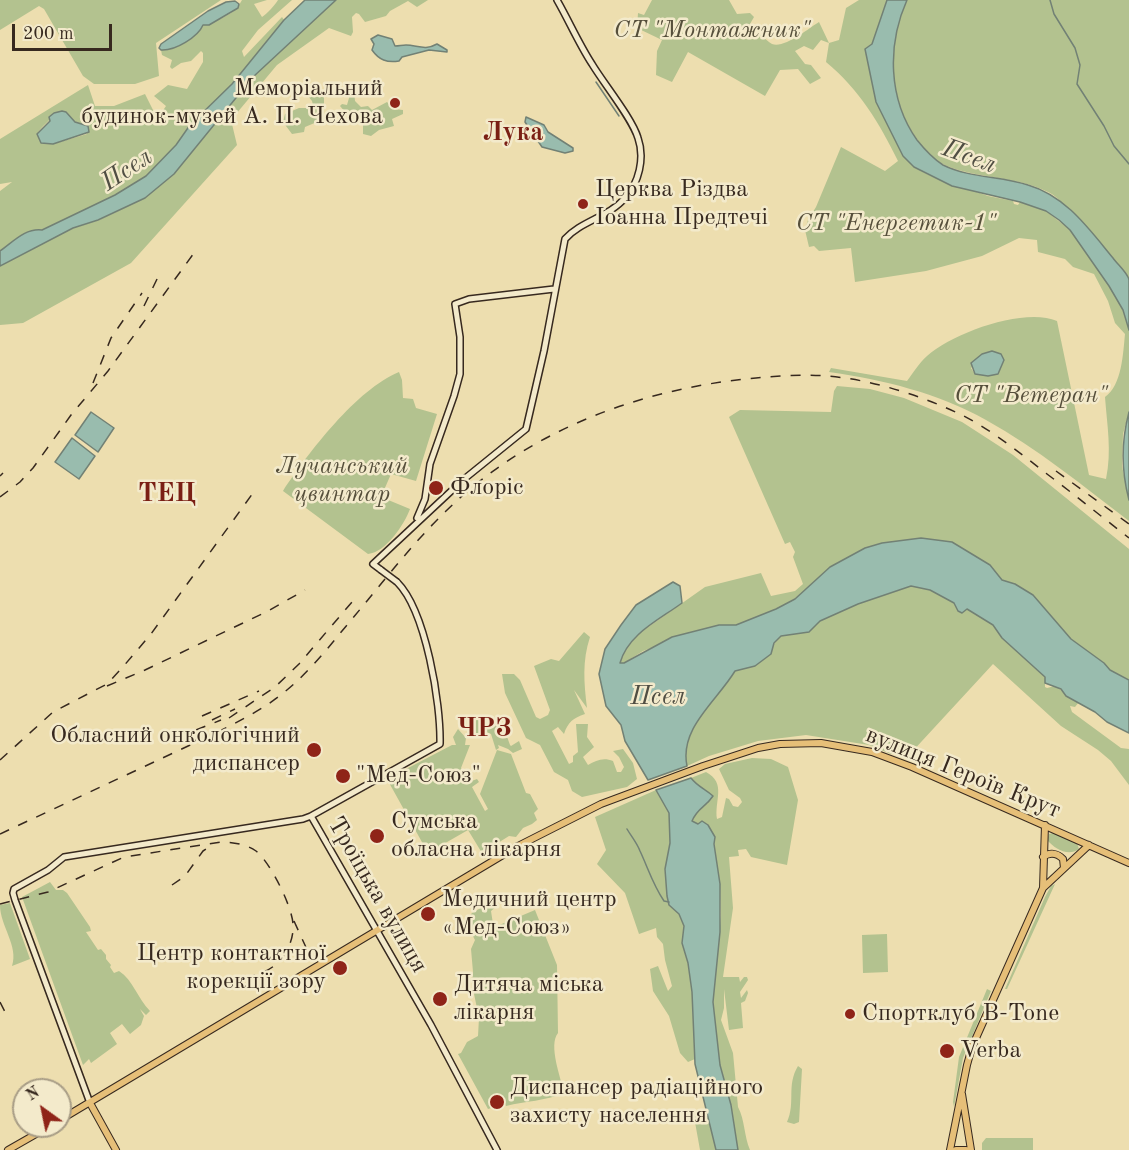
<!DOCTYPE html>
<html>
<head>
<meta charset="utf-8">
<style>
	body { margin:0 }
	#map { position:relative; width:1129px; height:1150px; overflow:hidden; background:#eddeaf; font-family:"Old Standard TT",serif }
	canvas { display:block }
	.north { position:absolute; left:12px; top:1078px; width:60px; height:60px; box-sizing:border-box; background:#f3eacb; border:2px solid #a89d86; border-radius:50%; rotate:327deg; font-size:16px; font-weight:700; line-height:24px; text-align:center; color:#37291f }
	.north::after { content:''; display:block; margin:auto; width:21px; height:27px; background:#8f2418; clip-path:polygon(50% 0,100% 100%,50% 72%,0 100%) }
	.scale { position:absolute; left:12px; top:24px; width:100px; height:27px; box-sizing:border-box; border:3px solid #37291f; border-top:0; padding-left:8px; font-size:18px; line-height:21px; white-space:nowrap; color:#37291f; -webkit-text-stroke:4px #f3eacb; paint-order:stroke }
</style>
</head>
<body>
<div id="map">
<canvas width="1129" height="1150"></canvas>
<div class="north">N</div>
<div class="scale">200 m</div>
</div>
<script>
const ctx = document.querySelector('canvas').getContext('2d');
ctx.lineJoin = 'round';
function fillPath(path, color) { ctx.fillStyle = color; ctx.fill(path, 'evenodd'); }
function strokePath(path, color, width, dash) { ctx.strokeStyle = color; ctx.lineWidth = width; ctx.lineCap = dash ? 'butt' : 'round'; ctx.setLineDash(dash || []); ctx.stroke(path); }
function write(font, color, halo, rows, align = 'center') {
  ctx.font = font + ' "Old Standard TT",serif'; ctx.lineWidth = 5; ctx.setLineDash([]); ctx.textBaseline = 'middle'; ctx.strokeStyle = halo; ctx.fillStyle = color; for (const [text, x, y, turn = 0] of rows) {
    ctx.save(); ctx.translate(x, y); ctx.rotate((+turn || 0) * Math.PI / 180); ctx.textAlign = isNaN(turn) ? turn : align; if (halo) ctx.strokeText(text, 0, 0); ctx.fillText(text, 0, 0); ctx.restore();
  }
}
fillPath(new Path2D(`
	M0,0H221L156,43L159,76L135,84H94L83,76L44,9L39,6L0,30Z
	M242,0H267L254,4L262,17C266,15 276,4 278,0H292L258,30L242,51L244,57L282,17L284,20L232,84L190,125L176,145L146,176L115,195L42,230C25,228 13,242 0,251V191L12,182L0,184V139L88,85L95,106H114L145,94L155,114L162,112L166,106L154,96L168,85L187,89L203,62V53L201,51L191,61L181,63L172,69L170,67L172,60L162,55L161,50C178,51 194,37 203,25C208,25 233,14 237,8C239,6 240,3 242,0ZM62,111L75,122L83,125L87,134L53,144L41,143L37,134C42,125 50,122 54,113Z
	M336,0H428L417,7L408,1L390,11L386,16L365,22L359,14L356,13L352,17L353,32L351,36L329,28L277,65L231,120L237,145L131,263L23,323L0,325V266L73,228L99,220L145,198L174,174L253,77Z
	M652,0H729L737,14L750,13L754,17L750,24C757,30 765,40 772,44C784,49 809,28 819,22L829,43L821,40L813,50L804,46L795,51L805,64L811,65L821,78L810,84L798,69L780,70L765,96L688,52L672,82L656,75L657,51L662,40L637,28L638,13L644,15Z
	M859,0H887L872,44L865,49L876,102L903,156L914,167L929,175L988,196L1013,201L1014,204L1018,205L1020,202L1046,211L1070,230L1109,286L1123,310L1129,330V412L1123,434L1122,466L1129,500V521C1083,486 1037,448 986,420C938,393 884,380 829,372L831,368L907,381C913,373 919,363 927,356C953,333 1024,307 1057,321L1089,475L1106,479C1112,451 1107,425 1105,397C1122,385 1123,354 1125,334L1115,323L1108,301L1094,274L1073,267L1065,259L1038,252L1037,240L1019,238L982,256L926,271L855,282L851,248L819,251L814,246L809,247L805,230L808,220L816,207L841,147L885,171L898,161C880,124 859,89 826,62L829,43L839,40L846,8ZM992,351L1001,354L1004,360L998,374L988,376L975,374L971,368Z
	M907,0H1129V278C1107,254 1091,227 1066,206C1060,201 1055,195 1048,192C1016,176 979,179 947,166C933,160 925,151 917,139C888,99 887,44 907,0Z
	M314,85L319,93L324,95V119L305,127L304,132L292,134L283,122L285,114L299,108H310L313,105L312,101L304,91L306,88L312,89Z
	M354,90L355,101L361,107L368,106L372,110L387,102L394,109L403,110V114L392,119L394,126L379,130L371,136L363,134V116C354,115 346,114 340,106L342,104L347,105L351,91Z
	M399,372L402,380L403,398L413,399L416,408L437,414L416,481L391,474L381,497L410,509C404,525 386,552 368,554L283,491C308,453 357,389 399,372Z
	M837,386L870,389L904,398L962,422L1013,455L1129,549V680L1110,670L1104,663L1071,639L1053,619L1015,584L1002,580L990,565L963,549L830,567L795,599L777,609L736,625H719L689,634L643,651L624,663H619L624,652L637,635L705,587L761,573L771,596L795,591L803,584L793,557L795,552L790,542L785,544L729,417L740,410L831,412L834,391Z
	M911,586L930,590L967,609L993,625L1002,638L1045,677V687L1047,688L1055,686L1079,702L1075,707L1070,706L1072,712L1121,748L1129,749V785L1111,761L1098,750L1061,726L993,664L910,754H891L869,745L806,735L758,741L709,756L687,766C679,728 717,701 734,671L755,666L781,636L809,632L820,621L858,604Z
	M584,632L590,637C582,661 584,683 587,708L574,690L585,714C573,718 568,722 564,734L558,727L552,731L569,764L573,762V756L578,752L576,724H588L587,737L594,747L583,757L588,765C596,760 604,757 613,761L617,772H621L624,767L619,757L613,751L623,749L633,763L637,779L627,787L582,797L572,791L568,780L554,772L540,745L526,738L505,693L502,674H514L520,680L536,717L540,719L548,715L550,710L534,666L551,659L559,661Z
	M481,715L486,720L499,725L505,722L508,728L505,731L510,745L511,746L519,741L522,749L513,753L508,749L498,745L499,748L496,750L491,734L486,732L471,734L467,728L474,719Z
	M458,729L466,738L465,745H470L461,768L469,782L477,779L479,782L472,787L485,811L488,809L480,794L497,750L511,754L526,793L530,794L538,809L534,813L537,820L532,824L523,828L516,837L509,836L482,853L468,830L428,853L387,779L452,745H456L453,737Z
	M752,758L771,759L788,767L798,800L787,865L751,857L746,849L738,850L739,856L729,857L733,908L723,977H739L740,982L744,977H747L748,980L740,992L741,998L747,990L748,993L745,1001L741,1003L743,1028L729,1030L724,989V1008L721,1020L733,1053L738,1107C745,1120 744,1136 750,1150H738L731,1105L720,1065L716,1040L713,1002L721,915L720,884L714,844L715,837L698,824L692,822L697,810L708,803L706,790L698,787L691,778L706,772C727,783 714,801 717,819L722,817L726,798L729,799L733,806L738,807L742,802L740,798L729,790L719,769L725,764Z
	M656,790L669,813L670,843L665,869L667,896L669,905L679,914L684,926L682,943L688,963L692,992L695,1059L688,1062L680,1053L669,1016L653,991L650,969L658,966L668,991L672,986L665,960L663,944L657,937L656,928L639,934L625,893L597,864L606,850L595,817Z
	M1053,833L1077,843L1079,849C1068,857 1055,849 1047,840L1049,834Z
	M50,882L56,890H63L67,893L90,927L91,931L86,932L98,950L101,949L106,955V959L111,965L110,967L114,973L119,971C133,980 138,999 150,1011L146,1015L140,1009L144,1016L141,1025L130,1034L122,1024L110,1033L117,1044L91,1063L89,1059L83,1065L22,897Z
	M1055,884L1007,989H1005L1045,897L1051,886Z
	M493,901L497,902V906L491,911L493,924L497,926L535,910L557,965L558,1033C548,1045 561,1078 564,1093C545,1101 526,1101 506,1106L505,1104L488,1109L458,1054L461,1053L467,1042L478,1036L479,1018L472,984L473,972L471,949L475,940L467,925V919L472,913Z
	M10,903L30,959L12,966C19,946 0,926 0,905Z
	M887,934L888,972L863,973L862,935Z
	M987,989L991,991L963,1058L954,1107L953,1102L959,1057Z
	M798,1066L802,1069L799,1122L794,1124L787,1122C796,1102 786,1086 798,1066Z
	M693,1111L707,1113L716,1150H700Z
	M986,1138H1033V1150H982V1143Z`), '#b3c28f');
const water = new Path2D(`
	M305,0H336L253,77L174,174L145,198L98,220L73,228L0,266V251C13,242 25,228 42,230L115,195L146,176L176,145L190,125L232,84L284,20Z
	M887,0H907C887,45 888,99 917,140C925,150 932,158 943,165C969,178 1001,176 1028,185C1066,196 1089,229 1113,258C1117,264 1128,273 1129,280C1129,295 1129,315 1129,330L1123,310L1109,286L1070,230L1059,220L1046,211L1020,202L952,186L914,167L903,156L876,102L865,49L872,44Z
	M235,1L239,4L238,8L209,25H203C198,37 175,51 161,50L159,48L161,44L208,11L226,2Z
	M378,35L392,39L395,46C399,46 402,45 406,45C417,45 425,51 437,44L447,50V52L429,50L402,57L399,61C387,63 379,60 372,50L374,44L371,39Z
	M62,111L66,112L75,122L88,126L89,132L53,144L41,143L37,134L50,121L49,117L54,113Z
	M526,117L544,125L548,132L573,148V151L565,153L542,147L525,122Z
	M992,351L1001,354L1004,360L998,374L988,376L975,374L971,363L982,354Z
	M91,412L114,428L98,452L75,435Z
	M1129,412V500C1121,470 1121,442 1129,412Z
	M72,438L95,456L79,479L55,462Z
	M921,538L952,542L990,565L1002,580L1015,584L1033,595L1071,639L1104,663L1110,670L1129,680V733L1107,722L1095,712L1066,696L1061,689L1045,683V677L1002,638L993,625L967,609L962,613L958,611L954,603L930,590L911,586L858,604L820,621L809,632L781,636L774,643L771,654L755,666L735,671C717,701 679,728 687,766L648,780L625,741L621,725L606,706L599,674L605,649L621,625L636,605L673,582L680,586L682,603C659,620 628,634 620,663H624L672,637L719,625H736L776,609L795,599L830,567L865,548L882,543Z
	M691,778C697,786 705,789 713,796C705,808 698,807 692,821L698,824L702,821L708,825L715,837L714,844L720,884V932L713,1002L720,1065L731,1105L738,1150H716L695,1064L692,992L688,963L682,943L684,926L679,914L669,905L667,896L665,869L670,843L669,813L656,790Z`);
fillPath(water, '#99bcae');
strokePath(water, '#728175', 1.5);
strokePath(new Path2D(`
	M1050,0L1054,14L1075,48L1080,65L1077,84L1104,126L1114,146L1129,164
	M596,82L619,116
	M627,829C631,836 637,843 640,851C648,868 653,885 664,901L669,902`), '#728175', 1.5);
const secondary = new Path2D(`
	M417,518L425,499L430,464L454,396L460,374V337L455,304L469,299L554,289
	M381,570L373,564L463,480L526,429L544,351L565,239C581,221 609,217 625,198C639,183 645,158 638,138C632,118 604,84 592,64C579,44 569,21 557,0
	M311,816L431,1025L497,1150
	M90,1103L15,900L13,893L14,889L48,870L64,857L303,819L311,816L440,744C441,704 426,611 397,582`);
const primary = new Path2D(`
	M1043,857C1050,852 1057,853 1063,859L1064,868
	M1043,888L1089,845
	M962,1094L971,1150
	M90,1103L116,1150
	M60,1120L518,846L601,804L703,766L758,748L780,744L821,743L872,752L912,767L1129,863
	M8,1150L50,1126
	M950,1150L967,1065L972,1047L1043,888L1045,825
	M956,1150H966`);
strokePath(secondary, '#37291f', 8);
strokePath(primary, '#37291f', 8);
strokePath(secondary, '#f3eacb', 5);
strokePath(primary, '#e6bf78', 6);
strokePath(new Path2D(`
	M144,306L158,277
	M93,383L111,338L142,293
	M1056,471L1129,524
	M0,476L3,473
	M0,497L20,482L33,468L71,415L108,371L194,253
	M107,686L145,670L268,611L305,590
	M202,716L259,691
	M229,718L275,687L299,664L352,602
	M212,720L235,709
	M196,730L221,720
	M0,760L53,712L107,684L122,668L151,634L253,493
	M0,834L216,733C239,721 262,710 282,694C305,676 324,653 342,631C376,591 408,548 446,511C528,430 642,388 756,378C779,376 803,374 826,376C871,379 922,396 962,415C993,431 1020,453 1047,474C1075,495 1102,517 1129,538
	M172,885L185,876L203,851L211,846
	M0,904L48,892L124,857L221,842C232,842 246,844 256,851C270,862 292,906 293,924C294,936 289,949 282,958C266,979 237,976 216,988
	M294,921L309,954
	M0,1002L7,1016`), '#37291f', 1.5, [10, 10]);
const secondaryBridge = new Path2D(`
	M381,570L397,582`);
strokePath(secondaryBridge, '#37291f', 8, []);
strokePath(secondaryBridge, '#f3eacb', 5);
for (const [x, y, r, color] of [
	[395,103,6,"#8f2418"],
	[583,204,6,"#8f2418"],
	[436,488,8,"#8f2418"],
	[314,750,8,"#8f2418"],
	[343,776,8,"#8f2418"],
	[377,836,8,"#8f2418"],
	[428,914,8,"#8f2418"],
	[340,968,8,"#8f2418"],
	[440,999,8,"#8f2418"],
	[850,1014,6,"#8f2418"],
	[947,1051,8,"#8f2418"],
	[497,1102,8,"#8f2418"]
]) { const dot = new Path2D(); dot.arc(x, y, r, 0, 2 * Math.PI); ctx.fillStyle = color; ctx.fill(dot); strokePath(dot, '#f3eacb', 2); }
write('italic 24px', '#564f3b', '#f3eacb', [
	["СТ \"Монтажник\"",712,31],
	["СТ \"Енергетик-1\"",896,224],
	["СТ \"Ветеран\"",1031,396],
	["Лучанський",342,467],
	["цвинтар",342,495]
]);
write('24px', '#37291f', '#f3eacb', [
	["Меморіальний",383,89,"right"],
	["будинок-музей А. П. Чехова",383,117,"right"],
	["Церква Різдва",595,190],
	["Іоанна Предтечі",595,218],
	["Флоріс",450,488],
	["Обласний онкологічний",300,736,"right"],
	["диспансер",300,764,"right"],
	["\"Мед-Союз\"",356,776],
	["Сумська",391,822],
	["обласна лікарня",391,850],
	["Медичний центр",442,900],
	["«Мед-Союз»",442,928],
	["Центр контактної",326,954,"right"],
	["корекції зору",326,982,"right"],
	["Дитяча міська",454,985],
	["лікарня",454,1013],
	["Спортклуб B-Tone",862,1014],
	["Verba",960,1051],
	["Диспансер радіаційного",510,1088],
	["захисту населення",510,1116]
], 'left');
write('24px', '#37291f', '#f3eacb', [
	["вулиця Героїв Крут",963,773,22],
	["Троїцька вулиця",377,895,60]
]);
write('bold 26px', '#7a1f14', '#f3eacb', [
	["Лука",513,133],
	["ТЕЦ",167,494],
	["ЧРЗ",484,729]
]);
write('italic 26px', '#504e43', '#f3eacb', [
	["Псел",969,157,20],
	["Псел",127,170,-34],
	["Псел",658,697]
]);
</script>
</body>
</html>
